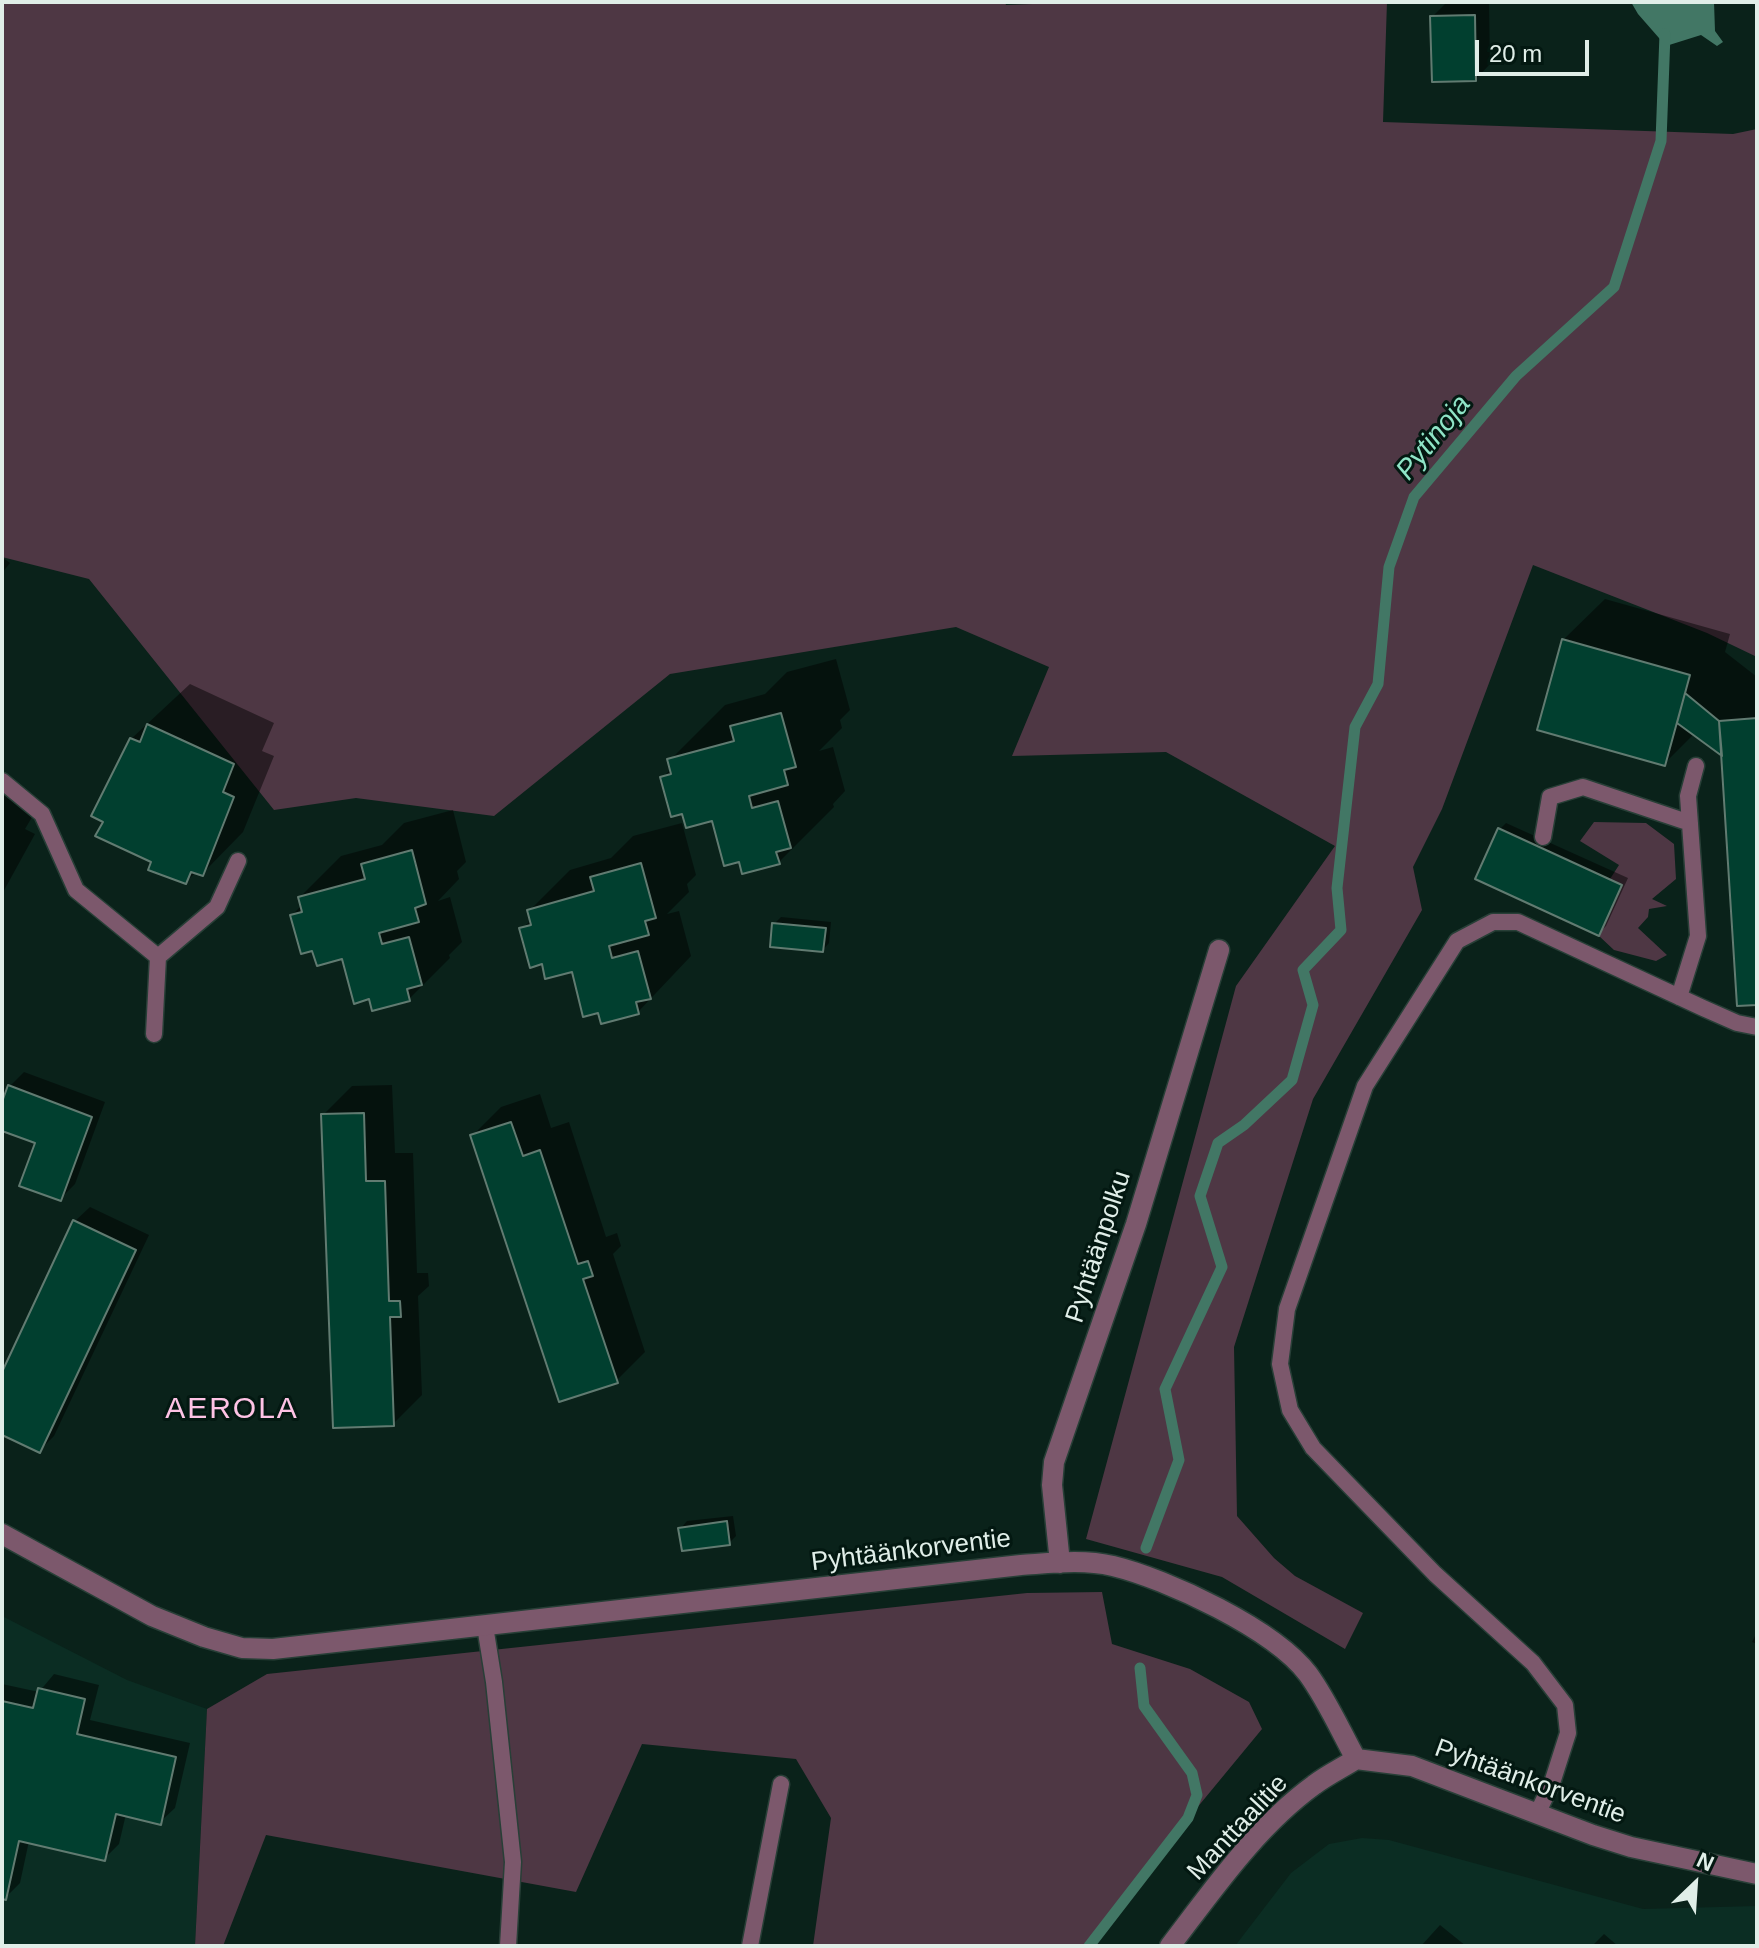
<!DOCTYPE html>
<html>
<head>
<meta charset="utf-8">
<style>
	body { margin:0 }
	#map { position:relative; width:1759px; height:1948px; overflow:hidden; background:#0a221a; font-family:Helvetica,sans-serif }
	canvas { display:block }
	.frame { position:absolute; inset:0; border:4px solid #e0eee8; pointer-events:none }
	.north { position:absolute; left:1655px; top:1844px; width:80px; height:80px; -webkit-text-stroke:6px #031811; paint-order:stroke; rotate:25deg; font-size:22px; font-weight:700; line-height:32px; text-align:center; color:#e0eee8 }
	.north::after { content:''; display:block; margin:auto; width:28px; height:36px; background:#e0eee8; clip-path:polygon(50% 0,100% 100%,50% 72%,0 100%) }
	.scale { position:absolute; left:1475px; top:40px; width:114px; height:36px; box-sizing:border-box; border:4px solid #e0eee8; border-top:0; padding-left:10px; font-size:24px; line-height:28px; white-space:nowrap; color:#e0eee8; -webkit-text-stroke:6px #031811; paint-order:stroke }
</style>
</head>
<body>
<div id="map">
<canvas width="1759" height="1948"></canvas>
<div class="frame"></div>
<div class="north">N</div>
<div class="scale">20 m</div>
</div>
<script>
const ctx = document.querySelector('canvas').getContext('2d');
ctx.lineJoin = 'round';
function fillPath(path, color) { ctx.fillStyle = color; ctx.fill(path, 'evenodd'); }
function strokePath(path, color, width, dash) { ctx.strokeStyle = color; ctx.lineWidth = width; ctx.lineCap = dash ? 'butt' : 'round'; ctx.setLineDash(dash || []); ctx.stroke(path); }
function write(font, color, halo, rows, align = 'center') {
  ctx.font = font + ' Helvetica,sans-serif'; ctx.lineWidth = 6; ctx.setLineDash([]); ctx.textBaseline = 'middle'; ctx.strokeStyle = halo; ctx.fillStyle = color; for (const [text, x, y, turn = 0] of rows) {
    ctx.save(); ctx.translate(x, y); ctx.rotate((+turn || 0) * Math.PI / 180); ctx.textAlign = isNaN(turn) ? turn : align; if (halo) ctx.strokeText(text, 0, 0); ctx.fillText(text, 0, 0); ctx.restore();
  }
}
fillPath(new Path2D(`
	M2,1616L127,1680L207,1709L195,1946H2Z
	M1362,1838L1389,1840L1643,1909L1757,1906V1946H1235L1291,1873L1329,1844Z`), '#0b2d23');
fillPath(new Path2D(`
	M2,2H1005L1006,5L1085,2H1387L1383,122L1733,134L1757,129V657L1707,633L1533,565L1442,809L1413,867L1422,910L1313,1099L1234,1347L1237,1516L1274,1558L1295,1576L1363,1613L1345,1649L1222,1577L1086,1539L1236,986L1335,846L1166,752L1012,756L1049,667L956,627L670,674L494,816L356,798L274,810L89,579L2,557Z
	M1594,822L1646,823L1674,844L1676,879L1652,899L1667,906L1649,909L1648,917L1638,928L1667,955L1656,961L1614,950L1599,936L1622,886L1610,879L1619,865L1580,841Z
	M1102,1592L1112,1644L1190,1669L1249,1702L1262,1729L1083,1946H813L831,1818L796,1759L642,1744L576,1892L266,1835L223,1946H195L207,1709L267,1674L1027,1593Z`), '#4e3744');
fillPath(new Path2D(`
	M1631,2H1714L1715,31L1723,42L1717,46L1701,35L1666,46L1638,14Z`), '#427765');
fillPath(new Path2D(`
	M1447,2H1489L1490,64L1476,79L1432,17Z
	M2,557L10,563L2,573Z
	M1605,599L1730,634L1725,652L1757,677V1003L1724,755L1694,734L1665,763L1563,640Z
	M836,659L850,710L840,720L842,728L819,751L833,747L845,791L833,804L834,807L779,862L740,860L713,819L683,811L662,778L672,768L670,760L725,705L765,694L787,672Z
	M190,684L274,723L262,751L274,756L243,832L202,874L196,872L186,882L154,861L105,821L131,739Z
	M2,780L41,802L25,829L35,834L2,894Z
	M453,810L466,862L457,871L459,879L438,901L450,897L462,942L449,955L450,958L409,999L371,997L344,956L314,949L292,915L302,905L300,897L341,856L382,845L404,823Z
	M682,823L696,875L687,884L689,892L667,914L679,911L691,956L638,1012L600,1010L573,970L543,961L522,929L532,919L529,911L570,870L611,858L633,836Z
	M1506,823L1628,878L1606,926L1599,933L1499,830Z
	M781,917L831,922L829,943L823,950L774,924Z
	M24,1072L105,1102L75,1184L60,1199L37,1142L2,1129V1108L10,1086Z
	M392,1085L395,1153H413L417,1273H428L429,1286L418,1296L422,1395L393,1424L323,1115L352,1086Z
	M540,1094L551,1128L569,1122L606,1237L617,1233L621,1246L613,1254L645,1352L616,1381L472,1136L501,1107Z
	M90,1207L149,1235L54,1436L39,1451L2,1433V1377L75,1221Z
	M733,1516L736,1536L729,1543L681,1528L687,1521Z
	M1757,1632V1644L1752,1642Z
	M54,1674L99,1685L90,1720L190,1743L175,1808L160,1822L126,1814L119,1844L105,1858L29,1841L20,1883L5,1898L2,1897V1684L39,1692Z
	M1440,1925L1466,1946H1421Z
	M1604,1934L1618,1946H1592Z`), '#0007');
strokePath(new Path2D(`
	M1146,1548L1179,1460L1165,1389L1222,1267L1200,1196L1218,1143L1244,1125L1292,1080L1313,1005L1303,970L1341,930L1337,888L1355,727L1378,684L1389,567L1414,497L1516,376L1614,287L1661,141L1665,34
	M1089,1946L1188,1818L1197,1795L1192,1773L1144,1706L1140,1668`), '#427765', 11);
const building = new Path2D(`
	M1475,15L1476,81L1432,82L1430,16Z
	M1562,639L1690,675L1665,766L1537,730Z
	M1685,693L1719,721L1722,756L1677,723Z
	M781,713L796,767L784,770L788,785L749,796L752,808L778,801L791,848L776,852L780,864L742,874L739,862L724,866L712,821L686,828L682,814L671,817L660,777L671,774L667,759L734,741L730,726Z
	M1757,718V1005L1737,1006L1719,721Z
	M147,724L234,764L223,792L234,797L203,876L191,872L186,884L148,870L151,862L95,836L103,822L91,816L130,738L140,742Z
	M1498,828L1622,885L1599,936L1475,879Z
	M412,850L426,904L415,908L419,922L379,933L382,944L409,937L422,985L407,989L410,1001L372,1011L369,999L354,1004L342,959L317,966L312,951L301,954L290,915L302,912L298,897L365,879L361,864Z
	M641,863L656,918L645,921L649,935L609,946L612,958L638,951L651,999L636,1002L639,1014L601,1024L598,1013L583,1017L572,972L545,979L542,964L530,968L519,928L531,925L527,910L594,891L590,877Z
	M772,923L826,928L823,952L770,947Z
	M8,1085L92,1117L61,1201L19,1186L35,1143L2,1131V1102Z
	M364,1113L366,1181H385L389,1301H400L401,1317H390L394,1426L333,1428L321,1114Z
	M511,1122L523,1156L540,1150L578,1264L588,1261L593,1276L583,1279L618,1383L559,1402L470,1135Z
	M73,1220L136,1250L40,1453L2,1435V1372Z
	M727,1521L730,1545L682,1551L678,1528Z
	M38,1688L85,1699L77,1734L176,1757L161,1825L116,1814L105,1861L19,1841L6,1900L2,1899V1701L33,1708Z`);
fillPath(building, '#013f2f');
strokePath(building, '#617b71', 2);
const service = new Path2D(`
	M2,781L42,814L76,890L158,957L154,1034
	M1543,837L1550,797L1583,787L1690,823
	M158,957L217,907L238,861
	M1679,997L1698,936L1688,796L1696,766
	M485,1626L494,1682L513,1862L508,1946
	M1537,1814L1552,1783L1568,1733L1565,1705L1533,1663L1435,1574L1313,1448L1290,1410L1280,1364L1287,1309L1365,1086L1457,941L1493,922H1518L1703,1008L1737,1023L1757,1027
	M750,1946L781,1784`);
const minor = new Path2D(`
	M2,1534L152,1616L204,1637L242,1648L273,1649L1021,1565C1052,1563 1083,1559 1113,1566C1167,1579 1274,1629 1308,1674C1327,1700 1341,1732 1356,1759
	M1060,1563L1052,1485L1054,1462L1136,1224L1219,950
	M1356,1759L1412,1766L1593,1835L1631,1847L1757,1874
	M1170,1946C1213,1890 1256,1827 1314,1785C1327,1775 1342,1768 1356,1759`);
strokePath(service, '#283f37', 19);
strokePath(minor, '#283f37', 23);
strokePath(service, '#7c586c', 16);
strokePath(minor, '#7c586c', 20);
write('26px', '#e0eee8', '#031811', [
	["Pyhtäänpolku",1099,1247,-72],
	["Pyhtäänkorventie",911,1551,-7],
	["Pyhtäänkorventie",1530,1782,20],
	["Manttaalitie",1238,1828,-47]
]);
write('italic 28px', '#8fe5c7', '#031811', [
	["Pytinoja",1434,438,-51]
]);
ctx.letterSpacing = '2px';
write('30px', '#fec3e5', '#031811', [
	["AEROLA",232,1410]
]);
ctx.letterSpacing = '0px';
</script>
</body>
</html>
